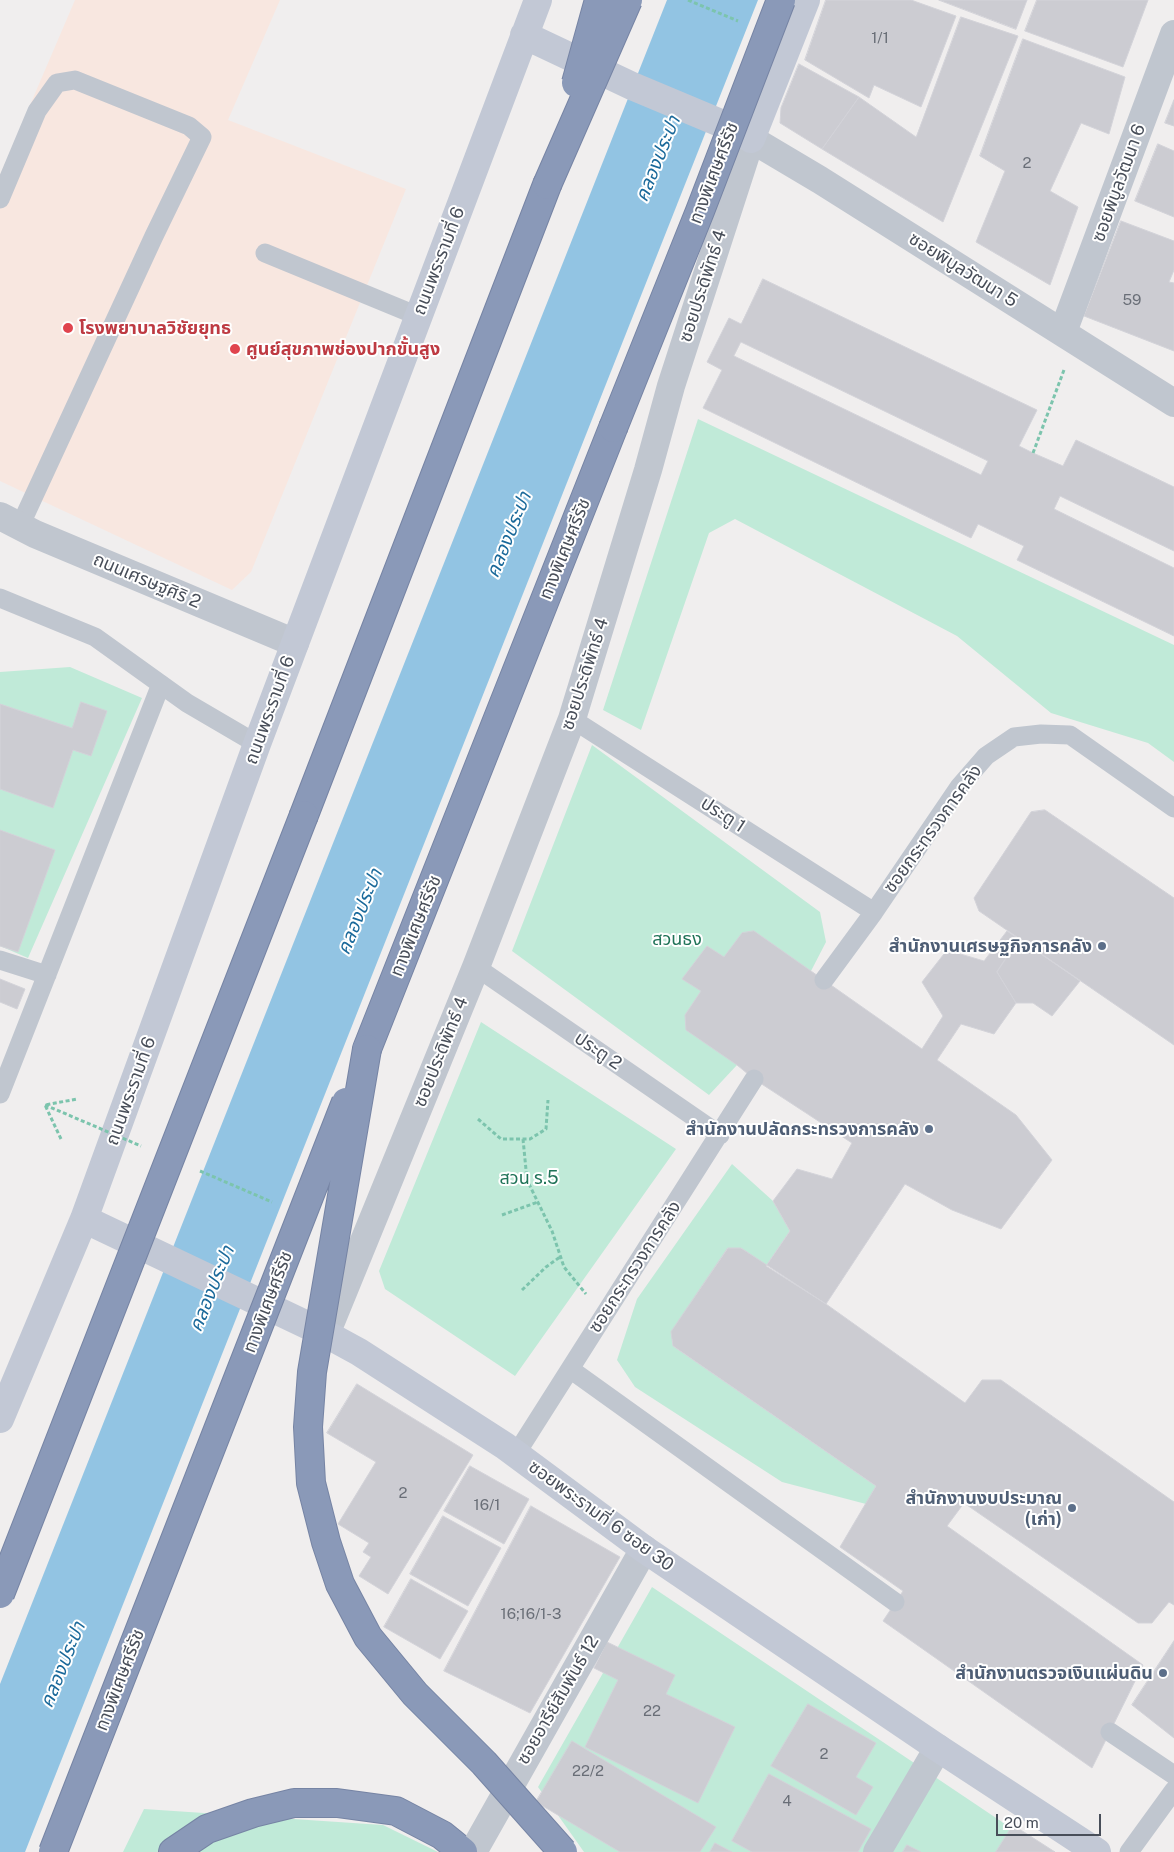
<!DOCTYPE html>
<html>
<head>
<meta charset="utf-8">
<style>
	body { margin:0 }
	#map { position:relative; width:1174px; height:1852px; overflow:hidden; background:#f0eeee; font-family:"Public Sans",sans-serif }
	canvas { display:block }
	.scale { position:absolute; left:996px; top:1814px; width:105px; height:22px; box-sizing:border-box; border:2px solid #484e59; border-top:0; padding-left:6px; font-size:15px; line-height:18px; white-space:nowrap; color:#484e59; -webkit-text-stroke:4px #fff; paint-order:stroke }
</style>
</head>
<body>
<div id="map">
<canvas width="1174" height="1852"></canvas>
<div class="scale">20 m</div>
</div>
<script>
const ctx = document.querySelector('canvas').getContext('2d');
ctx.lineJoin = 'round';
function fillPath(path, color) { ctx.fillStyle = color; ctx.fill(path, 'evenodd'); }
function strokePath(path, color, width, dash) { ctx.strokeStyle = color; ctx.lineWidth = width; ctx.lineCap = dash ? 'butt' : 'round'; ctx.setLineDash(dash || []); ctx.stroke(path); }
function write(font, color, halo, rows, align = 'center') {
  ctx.font = font + ' "Public Sans","Noto Sans Thai",sans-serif'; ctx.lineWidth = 4; ctx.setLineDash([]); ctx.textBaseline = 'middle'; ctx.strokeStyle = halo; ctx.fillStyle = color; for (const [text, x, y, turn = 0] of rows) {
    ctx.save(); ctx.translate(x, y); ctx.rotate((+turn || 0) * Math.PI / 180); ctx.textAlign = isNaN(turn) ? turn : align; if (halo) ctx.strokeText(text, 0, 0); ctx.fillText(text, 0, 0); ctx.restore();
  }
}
fillPath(new Path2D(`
	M75,0H280L228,120L406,189L251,572L232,590L0,481V175Z`), '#f8e7e0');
fillPath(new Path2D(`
	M698,419L1174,645V762L1148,743L1051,713L957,636L735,519L709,533L641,730L603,710Z
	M70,667L142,698L28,958L0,946V672Z
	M592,745L820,912L826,942L811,971L737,1065L709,1095L512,951Z
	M481,1022L676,1149L515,1376L385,1289L379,1271Z
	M732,1164L773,1201L790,1231L766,1266L741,1248H728L672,1332L673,1346L876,1486L866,1504L782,1482L635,1387L617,1360L637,1299Z
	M652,1587L1014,1830L1002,1852H584L538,1787Z
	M144,1809L383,1825L438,1852H123Z`), '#c0ead8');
fillPath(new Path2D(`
	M667,0H758L25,1852H0V1684Z`), '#92c4e3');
const building = new Path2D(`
	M826,0H911L956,16L921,107L874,85L869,98L805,60Z
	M939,0H1027L1016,29Z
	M1037,0H1148L1123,67L1025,31Z
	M961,17L1018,36L943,222L822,149L859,97L916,137Z
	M1023,39L1125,77L1109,134L1081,123L1050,191L1078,207L1050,285L976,242L1005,171L980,156Z
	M799,64L859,97L822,149L780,123L781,108Z
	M1174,100V126L1165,123Z
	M1158,144L1174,151V217L1135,201Z
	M1121,221L1174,241V270L1169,282L1174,283V351L1084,316Z
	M763,279L1037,410L1019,446L1033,453L1063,466L1076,440L1174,487V551L1060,496L1054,509L1174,568V636L1017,560L1024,546L978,524L971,538L703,408L722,370L707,362L729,318L741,324ZM741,342L988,461L981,475L734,356Z
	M81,702L107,711L91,756L73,750L53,808L0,789V704L72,728Z
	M1045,810L1174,898V1045L979,911L974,898L1031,812Z
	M0,830L55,850L18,952L0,946Z
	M754,931L922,1049L943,1016L922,982L947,950L984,961L1007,931L1019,939L997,972L1016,1003L994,1034L961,1024L937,1060L1016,1115L1052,1160L1001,1229L952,1210L905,1184L826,1304L766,1266L790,1231L773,1201L797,1169L832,1179L852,1143L754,1079L737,1065L686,1030L685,1015L701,991L682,979L707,946L724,957L742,933Z
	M1019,939L1080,981L1052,1016L1033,1003H1016L997,972Z
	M0,979L25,989L17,1009L0,1002Z
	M728,1248H741L826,1304L965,1403L982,1380H1001L1174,1502V1605L1169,1602L1152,1623H1138L964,1503L947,1526L1143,1665L1092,1768L883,1621L903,1591L840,1547L876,1486L673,1346L671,1332Z
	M357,1384L473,1455L388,1594L359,1576L371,1557L363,1552L369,1543L338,1524L376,1462L327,1433Z
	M470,1466L529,1499L504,1544L444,1511Z
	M531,1506L620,1557L530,1713L444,1671Z
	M443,1516L501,1548L468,1606L410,1574Z
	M411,1579L468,1611L440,1659L384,1627Z
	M1174,1641V1738L1132,1705Z
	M607,1642L675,1675L666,1694L735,1727L698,1803L585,1747L618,1680L594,1668Z
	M808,1704L876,1743L856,1777L873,1787L856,1815L771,1766Z
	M572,1741L716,1827L700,1852H620L536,1802Z
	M769,1774L871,1829L858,1852H752L732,1841Z
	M1013,1825L1055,1852H996Z
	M715,1843L732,1852H710Z
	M907,1845L921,1852H903Z`);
fillPath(building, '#ccccd2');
strokePath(building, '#d3d3d9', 1);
const highway = new Path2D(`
	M304,815L547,185
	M367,1049L613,428
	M173,1852L207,1829L253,1813L294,1803H337L396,1811L442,1835L463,1852`);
strokePath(highway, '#7684a4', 30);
strokePath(new Path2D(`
	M1033,453L1064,370
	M478,1119L501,1139H530L546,1129L548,1100
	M61,1139L45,1105L77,1099
	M523,1139L527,1180L552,1231L564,1267L586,1294
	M502,1215L538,1202
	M522,1290L546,1267L560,1257`), '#7cc4ad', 3, [4, 2.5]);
strokePath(new Path2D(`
	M0,199L37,111L57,83L75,80L189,126L202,137L154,236L20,526
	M265,253L418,316
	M0,598L95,637L187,703L257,744
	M572,719L874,912
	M0,960L47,975
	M476,967L720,1135
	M824,980L874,912L959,787L986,756L1014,737L1041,734L1070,735L1174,808
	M0,1094L161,684
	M570,1369L895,1602
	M516,1454L754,1079
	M1110,1732L1174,1775
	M1129,1852L1174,1790`), '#c0c6cf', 19);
strokePath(new Path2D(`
	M1063,332L1174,34
	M0,516L35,534L295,643
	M326,1334L476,967L572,719L648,470L671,386L751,139L820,180L1174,403
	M473,1852L644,1549
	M877,1852L938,1748`), '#c0c6cf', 28);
strokePath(new Path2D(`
	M524,35L632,86L737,130L751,139L806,0
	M84,1219L326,1334L359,1352L505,1446L644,1549L938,1748L1097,1852
	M0,1419L84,1219L257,744L538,0`), '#c2c8d5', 28);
strokePath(highway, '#8a99b8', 28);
const highwayBridge = new Path2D(`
	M576,83L599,0
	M547,185L628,0
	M613,428L700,211L781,0
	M367,1049L312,1372L308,1427L311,1483L326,1542L340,1584L368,1637L415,1694L484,1763L563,1852
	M0,1594L304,815
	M53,1852L346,1102`);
strokePath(highwayBridge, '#7684a4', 30, []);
strokePath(new Path2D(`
	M688,0L738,21
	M45,1105L141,1146
	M200,1171L272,1202`), '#7cc4ad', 3, [4, 2.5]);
strokePath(highwayBridge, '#8a99b8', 28);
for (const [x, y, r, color] of [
	[68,328,6,"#e0444e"],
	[235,349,6,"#e0444e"],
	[1102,946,5,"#5c6f8a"],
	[929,1129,5,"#5c6f8a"],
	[1072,1508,5,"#5c6f8a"],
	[1163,1673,5,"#5c6f8a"]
]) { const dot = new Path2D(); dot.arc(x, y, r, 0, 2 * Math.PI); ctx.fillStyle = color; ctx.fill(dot); strokePath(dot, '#fff', 2); }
write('15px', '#696e77', null, [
	["1/1",880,38],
	["2",1027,163],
	["59",1132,300],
	["2",403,1493],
	["16/1",487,1505],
	["16;16/1-3",531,1614],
	["22",652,1711],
	["2",824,1754],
	["22/2",588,1771],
	["4",787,1801]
]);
write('18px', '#484e59', '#fff', [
	["ทางพิเศษศรีรัช",714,173,-69],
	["ซอยพิบูลวัฒนา 6",1119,183,-70],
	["ถนนพระรามที่ 6",439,261,-69],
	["ซอยพิบูลวัฒนา 5",963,270,32],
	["ซอยประดิพัทธ์ 4",703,286,-72],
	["ทางพิเศษศรีรัช",565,549,-68],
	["ถนนเศรษฐศิริ 2",147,581,23],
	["ซอยประดิพัทธ์ 4",585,674,-72],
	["ถนนพระรามที่ 6",270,710,-70],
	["ประตู 1",723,815,33],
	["ซอยกระทรวงการคลัง",933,829,-54],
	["ทางพิเศษศรีรัช",416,926,-68],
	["ประตู 2",598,1051,34],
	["ซอยประดิพัทธ์ 4",441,1052,-68],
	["ถนนพระรามที่ 6",131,1091,-70],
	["ซอยกระทรวงการคลัง",635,1267,-57],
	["ทางพิเศษศรีรัช",268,1302,-69],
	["ซอยพระรามที่ 6 ซอย 30",601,1516,36],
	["ทางพิเศษศรีรัช",120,1680,-69],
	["ซอยอารีย์สัมพันธ์ 12",558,1700,-60]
]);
write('bold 18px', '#be3a42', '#fff', [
	["โรงพยาบาลวิชัยยุทธ",79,328],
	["ศูนย์สุขภาพช่องปากขั้นสูง",246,349]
], 'left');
write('18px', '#207358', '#fff', [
	["สวนธง",677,939],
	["สวน ร.5",529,1178]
]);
write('bold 18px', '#4e5e75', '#fff', [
	["สำนักงานเศรษฐกิจการคลัง",1092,946],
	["สำนักงานปลัดกระทรวงการคลัง",919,1129],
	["สำนักงานงบประมาณ",1062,1498],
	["(เก่า)",1062,1519],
	["สำนักงานตรวจเงินแผ่นดิน",1153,1673]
], 'right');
write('italic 19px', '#1a699a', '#fff', [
	["คลองประปา",658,159,-68],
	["คลองประปา",509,535,-68],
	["คลองประปา",360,912,-68],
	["คลองประปา",212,1289,-68],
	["คลองประปา",63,1665,-68]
]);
</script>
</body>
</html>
